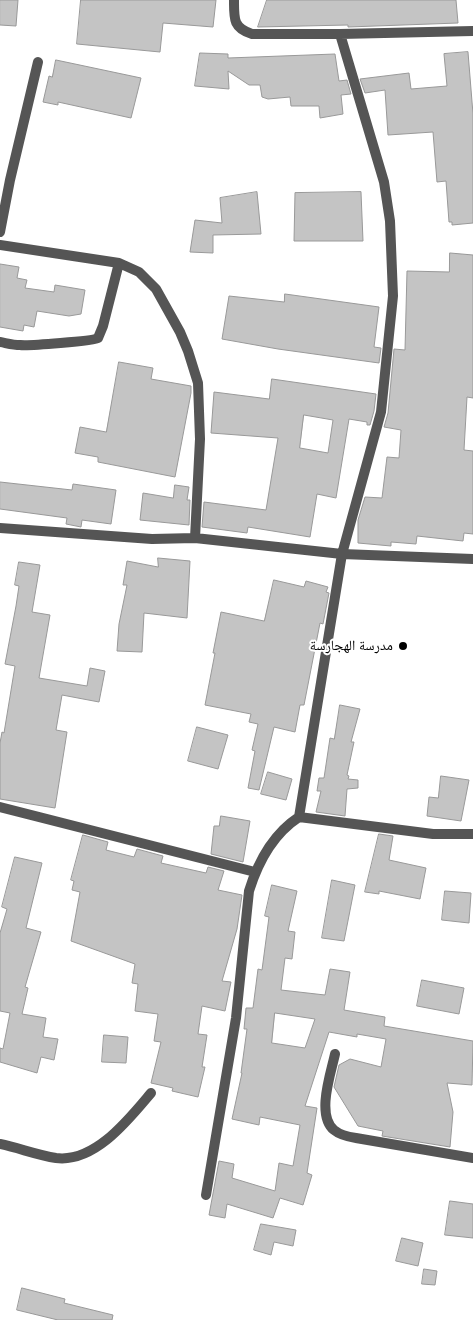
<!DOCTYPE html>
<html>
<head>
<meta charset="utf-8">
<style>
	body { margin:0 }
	canvas { display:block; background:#fff }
</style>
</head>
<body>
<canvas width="473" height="1320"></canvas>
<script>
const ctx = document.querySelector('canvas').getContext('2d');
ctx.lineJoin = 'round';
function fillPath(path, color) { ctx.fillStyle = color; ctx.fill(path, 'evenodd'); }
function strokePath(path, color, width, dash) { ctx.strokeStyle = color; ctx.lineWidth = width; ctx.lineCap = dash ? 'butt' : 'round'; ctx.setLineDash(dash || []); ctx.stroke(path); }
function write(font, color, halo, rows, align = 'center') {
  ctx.font = font + ' "PT Sans","Noto Naskh Arabic",sans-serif'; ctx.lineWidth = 4; ctx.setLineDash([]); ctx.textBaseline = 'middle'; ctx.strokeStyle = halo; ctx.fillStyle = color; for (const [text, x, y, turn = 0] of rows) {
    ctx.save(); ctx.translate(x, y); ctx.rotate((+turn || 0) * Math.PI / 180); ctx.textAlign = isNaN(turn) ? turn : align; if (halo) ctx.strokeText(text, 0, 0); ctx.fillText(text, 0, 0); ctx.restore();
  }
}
const building = new Path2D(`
	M0,0H18L16,26L0,25Z
	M81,0H216L213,27L163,23L160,52L77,44Z
	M267,0H456L458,23L348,27V25L258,27Z
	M468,52L473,114V223L452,225V222H449L446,181L437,182L433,132L388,135L385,90L365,93L360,79L409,73L411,89L447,86L444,54Z
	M200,53L228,54V58L335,54L339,81L347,80L351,94L341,95L343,114L320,118L319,106H291L290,97L268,99L262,97L260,85H249L228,71L229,89L195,86Z
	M56,60L141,78L131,118L58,102V105L43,102L49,76L52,77Z
	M257,192L261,234L213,235V253L190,252L195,220L222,223L220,198Z
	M361,192L363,241H294L295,193Z
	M450,253L473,255V398L467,397L464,450L473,451V534L464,533L463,541L417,536L416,544L391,542V546L358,543V520L365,497L382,498L387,457L399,458L401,430L384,427L388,413L394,349L405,350L407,271L449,272Z
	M0,264L19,267L17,278L27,280L25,288L54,292L55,285L85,290L81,314L69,316L37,311L34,327L24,325L23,331L0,327Z
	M285,294L379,307L374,347L381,348L379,363L278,349L222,339L229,296L284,302Z
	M119,362L153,368L151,379L191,386V393L175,477L98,462V457L75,453L80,427L106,432Z
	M272,379L376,394L374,411L370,425H367V422L349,419L336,498L317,494L310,537L248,527L247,533L202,527L204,502L266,510L278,438L211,433L214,392L269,399ZM304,415L333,420L328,453L300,448Z
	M0,482L72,490L73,484L116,490L111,524L82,520L81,527L66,524L67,518L0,509Z
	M175,485L189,487L187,500H190L189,525L140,520L143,493L173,498Z
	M158,558L190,561L187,618L144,613L142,652L117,651L119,624L127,585H123L127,561L158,567Z
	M19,562L40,565L32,612L50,615L39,678L87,686L90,668L105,671L99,702L62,695L56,730L67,732L55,808L0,799V743L2,732L4,733L15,666L5,664L16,606L19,586L15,585Z
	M274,580L304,587L306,581L328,587L326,592L329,593L323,624L320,623L304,705H300L295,732L274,727L259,790L248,788L255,751L252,750L258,724L249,722L251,714L205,705L215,653H213L221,612L264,621Z
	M340,705L360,709L351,742H354L347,775L349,776L348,779L358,780V788L347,789L345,816L316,812L321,791H317L319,778H324L330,738L334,739Z
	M197,727L228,735L218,769L188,761Z
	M268,772L292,779L286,800L261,794Z
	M441,776L469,780L461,821L427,816L429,797L438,798Z
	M221,816L250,821L243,862L211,854L214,826H219Z
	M379,834L393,836L389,860L426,868L420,899L379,891V894L365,892Z
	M83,835L108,842L106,850L134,857L137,849L163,856L161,863L206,873L208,867L224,871L218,890L242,895L237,929L222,981L231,982L225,1011L202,1006L198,1034L207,1035L202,1067H205L198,1097L172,1091L173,1088L151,1083L161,1042L154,1041L158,1014L135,1011L138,984L132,983L135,964L71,941L80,892L72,890L74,881L71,880Z
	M15,857L42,863L26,928L41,932L25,987L28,988L22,1014L46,1018L43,1037L58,1039L54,1060L41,1057L37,1073L0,1062V1048L3,1049L10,1013L0,1011V933L7,909L2,907Z
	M332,880L355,885L344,941L322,938Z
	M272,885L297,891L288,931L295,932L292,959L285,958L281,990L325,995L330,969L350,972L344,1010L385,1017L384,1026L473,1041L472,1085L447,1083L453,1112L450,1147L382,1136L383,1131L358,1126L334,1087L339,1065L350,1059L381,1067L386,1039L357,1034V1037L329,1032L305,1106L317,1108L307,1173L312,1175L303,1205L280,1198L273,1218L227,1204L225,1218L209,1215L219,1161L234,1164L232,1178L275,1191L279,1163L293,1166L300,1125L260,1117L259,1125L232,1119L242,1073H241L247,1029H244L246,1008H253L258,969L262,970L269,917L265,916ZM275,1013L315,1019L305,1048L272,1043Z
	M445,891L471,893L469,923L442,920Z
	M422,980L464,988L459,1014L417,1006Z
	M104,1035L128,1037L126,1063L102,1062Z
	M450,1201L473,1204V1238L445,1235Z
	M261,1224L296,1230L293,1246L274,1242L271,1255L254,1250Z
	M402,1238L423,1243L418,1266L396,1261Z
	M424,1269L437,1271L435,1285L422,1284Z
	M22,1288L65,1299L64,1303L113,1315L112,1320H58L17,1310Z`);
fillPath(building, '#c4c4c4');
strokePath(building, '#999', 1);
strokePath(new Path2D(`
	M234,0C234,19 233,28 252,34H340
	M0,232L10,180L38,62
	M0,245L119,263L139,272L156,289L180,332L188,351L198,383L200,439L195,538
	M0,342C6,343 13,345 20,345C28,346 94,341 98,338L103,326L119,263
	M0,528L152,539L195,538L342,554L473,559
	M0,807L255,872
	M299,817L342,554L381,412L393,296L390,221L384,182L340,34L473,31
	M335,1054C331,1073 316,1115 334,1130C340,1135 349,1137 356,1138L473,1158
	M0,1144C19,1148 37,1155 56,1158C95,1163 129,1119 151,1093
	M206,1195L236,1018L249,891C258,862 273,834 299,817L433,834H473`), '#555', 10);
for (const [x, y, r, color] of [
	[403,646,5,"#000"]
]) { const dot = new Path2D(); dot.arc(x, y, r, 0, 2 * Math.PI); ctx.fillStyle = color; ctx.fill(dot); strokePath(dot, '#fff', 2); }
write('14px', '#000', '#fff', [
	["مدرسة الهجارسة",393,646]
], 'right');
</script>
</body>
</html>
